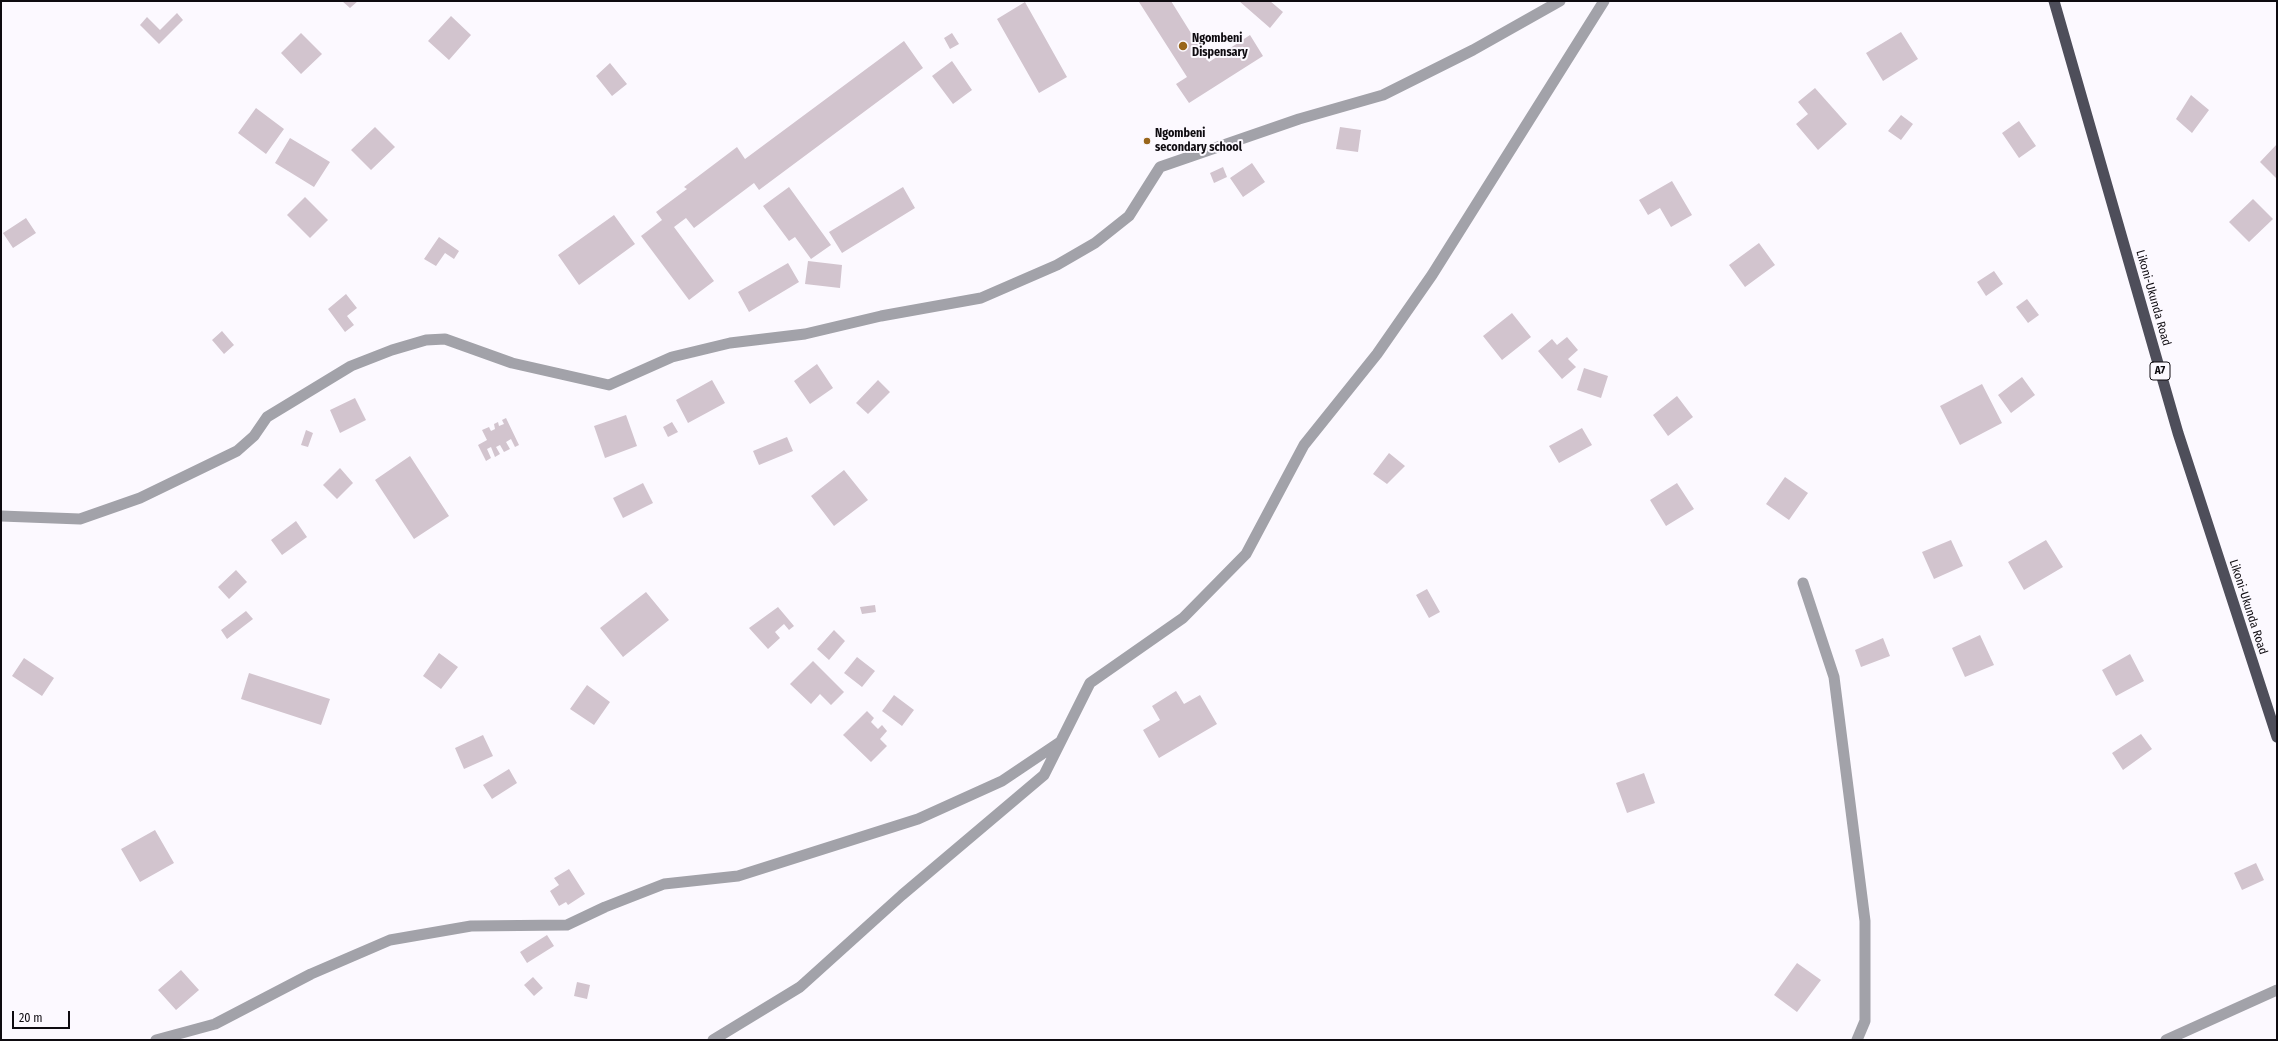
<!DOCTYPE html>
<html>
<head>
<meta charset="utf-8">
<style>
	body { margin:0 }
	#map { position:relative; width:2278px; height:1041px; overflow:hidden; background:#fcf9ff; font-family:"Fira Sans Condensed",sans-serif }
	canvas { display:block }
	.frame { position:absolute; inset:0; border:2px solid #0e0b10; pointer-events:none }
	.scale { position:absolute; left:12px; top:1011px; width:58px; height:18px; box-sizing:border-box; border:2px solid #0e0b10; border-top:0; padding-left:5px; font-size:12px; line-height:14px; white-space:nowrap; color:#0e0b10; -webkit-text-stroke:3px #fcf9ff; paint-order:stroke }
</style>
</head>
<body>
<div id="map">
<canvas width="2278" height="1041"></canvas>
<div class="frame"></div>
<div class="scale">20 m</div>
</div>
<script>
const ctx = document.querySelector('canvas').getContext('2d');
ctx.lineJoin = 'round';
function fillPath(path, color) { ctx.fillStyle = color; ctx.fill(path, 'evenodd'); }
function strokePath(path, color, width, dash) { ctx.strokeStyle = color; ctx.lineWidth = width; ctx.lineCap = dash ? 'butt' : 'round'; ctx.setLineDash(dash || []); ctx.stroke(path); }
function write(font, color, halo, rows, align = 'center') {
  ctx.font = font + ' "Fira Sans Condensed",sans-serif'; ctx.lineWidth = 4; ctx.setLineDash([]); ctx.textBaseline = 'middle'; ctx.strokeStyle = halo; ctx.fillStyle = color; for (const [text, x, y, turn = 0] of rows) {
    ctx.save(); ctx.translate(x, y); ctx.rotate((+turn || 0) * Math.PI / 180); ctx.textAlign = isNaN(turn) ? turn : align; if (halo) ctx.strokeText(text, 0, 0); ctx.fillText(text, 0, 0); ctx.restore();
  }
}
fillPath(new Path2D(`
	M342,1H358L350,8Z
	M1140,1H1171L1209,62L1250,35L1263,56L1189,103L1176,84L1187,77L1139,2Z
	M1239,1H1270L1283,12L1270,28Z
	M1025,2L1067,77L1039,93L997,19Z
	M177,13L183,20L159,44L140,25L147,17L160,30Z
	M451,16L471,35L449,60L428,41Z
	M1901,32L1918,59L1883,81L1866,53Z
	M301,33L322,54L301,74L281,53Z
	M952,33L959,44L950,49L944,38Z
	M904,41L923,68L759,190L754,183L694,228L686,218L674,227L714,281L689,300L641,236L662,220L656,212L687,189L684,187L737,147L745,159Z
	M952,61L972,90L953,104L932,76Z
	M610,63L627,84L612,96L596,76Z
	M1815,88L1847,124L1818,150L1796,124L1808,114L1798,102Z
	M2191,95L2209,110L2192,133L2176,119Z
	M256,108L284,129L266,154L238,133Z
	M1901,115L1913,124L1901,140L1888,131Z
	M2019,121L2036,146L2019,158L2002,133Z
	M375,127L395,147L371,170L351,150Z
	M1340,127L1361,130L1358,152L1336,149Z
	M290,138L330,162L314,187L275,163Z
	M2277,144V179L2260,162Z
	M1252,163L1265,182L1243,197L1230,178Z
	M1223,167L1227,177L1214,183L1210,173Z
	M1672,181L1692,215L1671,227L1660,208L1648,215L1639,200Z
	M789,187L831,245L811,259L795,237L789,241L763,206Z
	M903,187L915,208L842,253L829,232Z
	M305,197L328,220L310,238L287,215Z
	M2253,199L2273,219L2249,242L2229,222Z
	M614,215L635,244L579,285L558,255Z
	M26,218L36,233L13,248L3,233Z
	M439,237L459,251L454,259L445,253L436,266L424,259Z
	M1759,243L1775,265L1745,287L1729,265Z
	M808,261L842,265L840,288L805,284Z
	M788,263L799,282L749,312L738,292Z
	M1994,271L2003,284L1986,296L1977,282Z
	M346,294L357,308L347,316L354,325L345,332L328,309Z
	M2027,299L2039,315L2028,323L2016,307Z
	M1512,313L1531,337L1502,360L1483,336Z
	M222,331L234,345L224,354L212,340Z
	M1567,337L1578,350L1568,359L1576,367L1562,379L1538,351L1552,339L1557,345Z
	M817,364L833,388L810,404L794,381Z
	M1584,368L1608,376L1601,398L1577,390Z
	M2022,377L2035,395L2011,413L1998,395Z
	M712,380L725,403L688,423L676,400Z
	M878,380L890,392L868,414L856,403Z
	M1982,384L2002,423L1960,445L1940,406Z
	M1677,396L1693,417L1668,436L1653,415Z
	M355,398L366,420L340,433L330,410Z
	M626,415L637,446L605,458L594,426Z
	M506,418L519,445L515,447L511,439L506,442L510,449L504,452L500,445L496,447L500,454L495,457L491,447L487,449L491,458L486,461L478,445L487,440L482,430L489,427L491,431L495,429L494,424L498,422L499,426L504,424L502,420Z
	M672,422L678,432L668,437L663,427Z
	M1582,428L1592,445L1559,463L1549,446Z
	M306,430L313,433L308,447L301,445Z
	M787,437L793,451L759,465L753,451Z
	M1389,453L1405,466L1387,484L1373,474Z
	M410,456L449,516L414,539L375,480Z
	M340,468L353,483L337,499L323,485Z
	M844,470L868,500L834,526L811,496Z
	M1785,477L1808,493L1789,520L1766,504Z
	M643,483L653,503L623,518L613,498Z
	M1677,483L1694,509L1666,526L1650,500Z
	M296,521L307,537L282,555L271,540Z
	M1951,540L1963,566L1934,579L1922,552Z
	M2046,540L2063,567L2024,590L2008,562Z
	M236,570L247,582L229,599L218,587Z
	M1427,589L1440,612L1429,618L1416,595Z
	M646,592L669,620L623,657L600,628Z
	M875,605L876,612L862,614L860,607Z
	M778,607L794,626L789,630L784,624L775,632L780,638L768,649L749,628Z
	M246,611L253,619L227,639L221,630Z
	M834,630L845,641L829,660L817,649Z
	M1980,635L1994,665L1965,677L1952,648Z
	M1883,638L1890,656L1861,667L1855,650Z
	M439,653L458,667L441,689L423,676Z
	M2130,654L2144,681L2116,696L2102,670Z
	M857,657L875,671L862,687L844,673Z
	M24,658L54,678L42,696L12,676Z
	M813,661L844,692L831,705L820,694L811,704L790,684Z
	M249,673L330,699L321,725L241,699Z
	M587,685L610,702L594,725L570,709Z
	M1176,691L1184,704L1200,695L1217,724L1159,758L1143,730L1160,720L1152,706Z
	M894,695L914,710L902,726L882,711Z
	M867,711L874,718L871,722L878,729L882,725L887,731L880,739L887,746L871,762L843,735Z
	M2141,734L2152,749L2123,770L2112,753Z
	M483,735L493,756L464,769L455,748Z
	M509,769L517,783L492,799L483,785Z
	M1644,773L1655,803L1627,813L1616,783Z
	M155,830L174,863L140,882L121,849Z
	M2256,863L2264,880L2242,890L2234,873Z
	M569,869L585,894L568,905L566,902L559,906L550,891L559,885L554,878Z
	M547,935L554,946L527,963L520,952Z
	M1797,963L1821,980L1797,1012L1774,995Z
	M181,970L199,990L176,1010L158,990Z
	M533,977L543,988L534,996L524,985Z
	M577,982L590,985L587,999L574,996Z`), '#d2c4ce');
strokePath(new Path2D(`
	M1,516L80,519L140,498L237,451L254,436L267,417L351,366L392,350L426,340L445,339L512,363L609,385L672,357L730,343L805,334L881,316L981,298L1057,265L1095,243L1129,216L1160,167L1299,119L1383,95L1473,50L1560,1
	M1803,583L1834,677L1865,921V1021L1857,1040
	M156,1040L215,1024L311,974L390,940L471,926L567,925L605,907L664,884L738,876L918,819L1002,781L1060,742
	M713,1040L800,987L902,895L1044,775L1090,683L1183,618L1246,554L1304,445L1377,354L1432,275L1604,1
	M2166,1040L2277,990`), '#a2a2a9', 11);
strokePath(new Path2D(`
	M2054,1L2178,433L2277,737`), '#4e4e5a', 11);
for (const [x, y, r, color] of [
	[1183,46,5,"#99661b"],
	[1147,141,4,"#99661b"]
]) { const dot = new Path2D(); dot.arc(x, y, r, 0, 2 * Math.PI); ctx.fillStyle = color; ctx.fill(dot); strokePath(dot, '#fcf9ff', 1.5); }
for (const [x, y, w] of [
	[2160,371,20]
]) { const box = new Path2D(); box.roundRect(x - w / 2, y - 9, w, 18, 3); ctx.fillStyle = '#fcf9ff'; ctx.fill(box); strokePath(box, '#0e0b10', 1); }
write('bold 11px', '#0e0b10', null, [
	["A7",2160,371]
]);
write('bold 12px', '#0e0b10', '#fcf9ff', [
	["Ngombeni",1192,39],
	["Dispensary",1192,53],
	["Ngombeni",1155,134],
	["secondary school",1155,148]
], 'left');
write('12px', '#0e0b10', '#fcf9ff', [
	["Likoni-Ukunda Road",2153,298,74],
	["Likoni-Ukunda Road",2248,607,72]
]);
</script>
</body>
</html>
